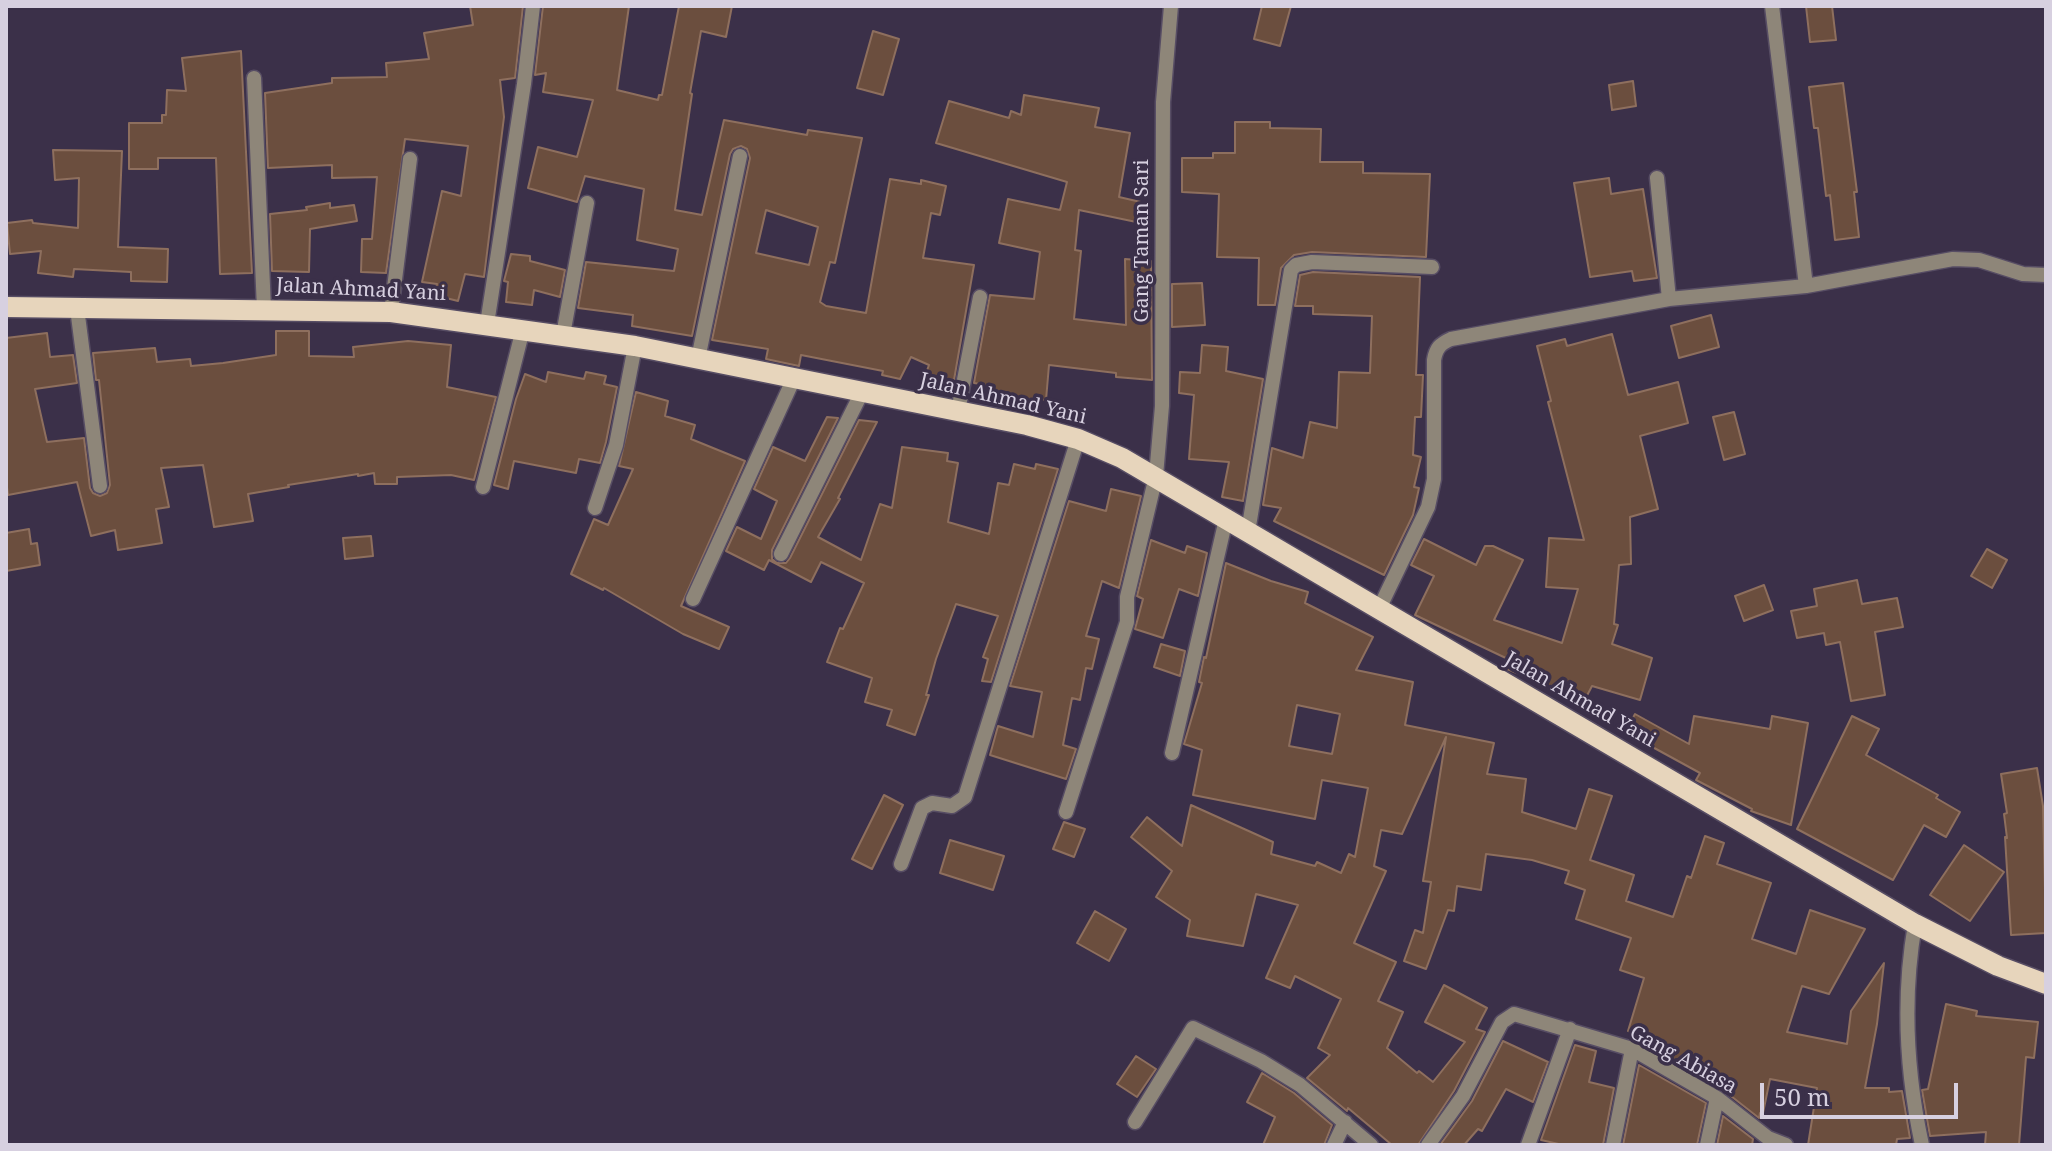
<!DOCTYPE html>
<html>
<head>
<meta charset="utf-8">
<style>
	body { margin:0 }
	#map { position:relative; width:2052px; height:1151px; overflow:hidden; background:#3b3049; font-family:"Noto Serif",serif }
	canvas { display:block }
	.frame { position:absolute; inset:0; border:8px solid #d7d0e0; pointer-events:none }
	.scale { position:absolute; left:1760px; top:1083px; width:198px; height:36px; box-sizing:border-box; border:4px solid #d7d0e0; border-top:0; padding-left:10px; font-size:24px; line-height:28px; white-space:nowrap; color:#d7d0e0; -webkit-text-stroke:6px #3b3049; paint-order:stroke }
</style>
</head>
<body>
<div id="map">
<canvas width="2052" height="1151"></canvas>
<div class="frame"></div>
<div class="scale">50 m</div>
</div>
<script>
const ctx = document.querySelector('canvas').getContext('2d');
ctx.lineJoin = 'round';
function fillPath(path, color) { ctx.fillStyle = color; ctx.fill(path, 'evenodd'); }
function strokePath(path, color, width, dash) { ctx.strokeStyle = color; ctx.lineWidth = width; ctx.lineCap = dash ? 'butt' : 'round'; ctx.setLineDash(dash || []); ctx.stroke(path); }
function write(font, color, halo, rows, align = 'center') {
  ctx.font = font + ' "Noto Serif",serif'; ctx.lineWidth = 7; ctx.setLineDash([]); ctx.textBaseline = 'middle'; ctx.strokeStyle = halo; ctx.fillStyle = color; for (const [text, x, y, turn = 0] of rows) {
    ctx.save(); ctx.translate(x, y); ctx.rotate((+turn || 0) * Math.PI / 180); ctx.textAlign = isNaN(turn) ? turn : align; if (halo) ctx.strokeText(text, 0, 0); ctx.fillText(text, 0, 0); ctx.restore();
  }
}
const building = new Path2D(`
	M470,6H523L515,78L500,80L504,117L484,277L465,274L458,301L434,295L437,284L422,282L442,191L461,196L468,146L405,139L386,273L361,272L362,239H372L377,177L332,178V165L268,168L265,93L332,83V78L387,77L386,63L429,59L424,33L473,25Z
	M543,6H629L617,90L658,100L659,95H662L679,6H732L726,37L701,31L690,93L692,94L675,210L702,215L724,120L807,135L808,130L862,138L835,263L830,262L820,302L826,306L866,313L890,179L921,184V180L946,186L940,215L931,213L923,258L974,265L954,380L925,376L929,365L911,357L900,379L882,375L883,371L801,355L799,366L766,359L768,349L712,340L750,158L747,149L741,146L733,149L730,154L692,336L632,326L633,315L578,308L586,262L674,271L678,249L637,240L644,189L585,176L577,202L528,188L538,147L577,157L593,100L543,92L546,73L535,75ZM766,210L818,227L809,265L756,253Z
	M1262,6H1291L1280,46L1254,39Z
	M1806,6H1832L1836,40L1810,42Z
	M873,31L899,39L883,95L857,88Z
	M241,51L252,273L220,274L216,158H158V169H129V123H162V115H166L167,90L186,91L182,58Z
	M1633,81L1636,106L1612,110L1609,85Z
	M1843,83L1857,192H1854L1859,237L1835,240L1830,195L1826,196L1818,128H1814L1809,87Z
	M1024,95L1099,108L1095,127L1130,133L1119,197L1145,203L1141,223L1079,210L1075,250L1081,251L1074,319L1126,325L1125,259L1151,261L1152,380L1116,377V373L1049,365L1046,400L1020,399L978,392L980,384L974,383L990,295L1034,299L1040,252L999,243L1008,199L1060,210L1067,182L936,143L949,101L1009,118L1011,111L1021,115Z
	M1235,122H1270V128L1321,129L1320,162H1363V173L1430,174L1426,257L1312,252L1294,255L1281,268L1275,305H1258L1259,258L1217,257L1219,194L1182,192V158H1213V153H1235Z
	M53,150L122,151L118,247L168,249L167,282L131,281V272L74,269L73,277L38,273L41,251L10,254L7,223L32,220L33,223L78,228L79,178L55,180Z
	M1609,178L1611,194L1643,189L1657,278L1634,281L1632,271L1590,277L1574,183Z
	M330,203V208L354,205L357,221L310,229L309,272L272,271L270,214L307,210L306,207Z
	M511,254L530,256V261L565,270L560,297L534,290L532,305L506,302L508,282L504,281Z
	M1313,272L1420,277L1416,375H1423L1421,417H1415L1413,455L1421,457L1414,487L1419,488L1413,515L1384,575L1274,521L1281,508L1263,505L1272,448L1303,458L1310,422L1337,428L1339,372L1370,373L1372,316L1313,314V306H1295L1300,275Z
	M1202,283L1205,325L1172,327V284Z
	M1711,315L1719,347L1679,358L1671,326Z
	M276,331H309V356L354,357L353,347L408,341L451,345L447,387L496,397L474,480L451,475L397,477V484H375L374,473L358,476V474L288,485L289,487L248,494L253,521L214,527L203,465L161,468L169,507L156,509L162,543L118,550L115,530L91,536L77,482L8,495L6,479V338L47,333L50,357L73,355L77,383L35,389L47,442L84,438L90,488L93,493L100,496L107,493L110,485L99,380H96L93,353L155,348L157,362L190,359L191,366L223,363L276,355Z
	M1612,334L1628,395L1678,382L1688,423L1640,436L1658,509L1630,517L1631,564L1619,565L1614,624L1618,625L1612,644L1652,658L1640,700L1592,686L1581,707L1554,693L1555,689L1507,669L1510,660L1415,615L1434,576L1411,565L1424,539L1476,565L1485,546H1493L1523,560L1494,620L1562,643L1578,589L1546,587L1549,538L1584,540L1548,402L1551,401L1537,346L1565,339L1567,346Z
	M1202,345L1228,347L1226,371L1263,379L1243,501L1222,497L1229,462L1189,459L1194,395L1179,393L1180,372L1200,373Z
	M548,372L584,379L586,372L606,376L604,384L617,387L606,442L600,463L579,459L576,473L514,461L508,489L494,485L516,399L525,374L546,382Z
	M636,392L668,401L665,416L695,425L691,439L745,461L681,606L729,627L719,649L683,634L604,588L603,590L571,574L594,519L608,525L633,469L619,466Z
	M1734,412L1745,454L1724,460L1713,417Z
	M827,417L838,418L772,550V559L777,563H786L790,558L859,420L877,422L838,498L840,499L818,537L861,560L880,504L892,508L902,447L948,453L947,461L958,463L948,522L989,534L998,483L1009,485L1014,464L1035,469L1036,464L1058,469L991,682L982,681L988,659L983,657L998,616L956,604L936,659L926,695H929L915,735L887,725L892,710L865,702L872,678L827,662L840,628L843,629L864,583L821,562L811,582L769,560L764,570L726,551L737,527L761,539L777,501L754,489L773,447L805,461Z
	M1111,489L1141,496L1119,588L1102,581L1086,636L1099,639L1092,669L1086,668L1080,700L1072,698L1063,745L1076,749L1066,779L990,755L998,726L1033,737L1042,692L1010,686L1069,501L1106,511Z
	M29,529L31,544L37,543L40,565L6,571V533Z
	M371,536L373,556L345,559L343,538Z
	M1151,540L1185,553L1187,546L1207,553L1198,596L1179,589L1163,638L1135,629L1143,599L1137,596Z
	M1987,549L2007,560L1992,588L1971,576Z
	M1226,563L1271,581L1308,592L1305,603L1373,637L1356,670L1413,682L1405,725L1494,743L1487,774L1526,779L1522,812L1576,829L1589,789L1612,796L1590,860L1634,875L1626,901L1673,917L1687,876L1691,878L1705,836L1724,843L1717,864L1771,883L1752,939L1796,954L1810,910L1865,929L1829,994L1802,986L1787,1032L1847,1044L1851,1011L1884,963L1877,1024L1865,1088H1889V1092L1902,1091L1910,1138L1897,1139L1896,1145H1808L1817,1088L1770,1079L1763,1113H1760L1759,1118L1722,1089L1645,1045L1647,1037L1628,1031L1644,978L1620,970L1631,938L1576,919L1585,890L1565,883L1569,871L1532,860L1486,854L1481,890L1457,886L1454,911L1448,910L1426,969L1404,961L1415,930L1423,933L1431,882L1423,881L1446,737L1402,834L1381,830L1374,866L1386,871L1354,943L1396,962L1378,1001L1403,1012L1387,1048L1417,1073L1419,1071L1433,1082L1465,1042L1425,1022L1444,985L1487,1008L1476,1029L1485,1032L1454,1091L1418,1145H1392L1348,1108L1347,1111L1307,1078L1330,1055L1318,1048L1341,999L1295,976L1290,988L1266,978L1298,905L1256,894L1243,946L1187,936L1190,920L1156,897L1172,871L1131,837L1147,817L1182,846L1191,805L1273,842L1271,854L1315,866L1317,862L1341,873L1349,854L1355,857L1368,788L1322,780L1315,819L1193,795L1202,750L1184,744L1202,683L1199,682L1204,657L1206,658ZM1297,705L1340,714L1332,754L1289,746Z
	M1857,580L1862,604L1897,598L1903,627L1875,632L1885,695L1851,701L1840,642L1826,645L1824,633L1797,638L1791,611L1817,606L1814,589Z
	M1764,585L1773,610L1744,621L1735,596Z
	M1161,644L1185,651L1180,676L1154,667Z
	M1635,714L1689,744L1694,716L1770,729L1772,716L1808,723L1791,825L1751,811L1752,809L1696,780L1700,773L1625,732Z
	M1852,716L1879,729L1866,755L1938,795L1936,798L1960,812L1946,837L1924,825L1893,880L1797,829Z
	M2037,768L2043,806L2046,933L2011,935L2005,837L2007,838L2004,814L2007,813L2001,774Z
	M884,795L903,805L872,869L852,859Z
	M1064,822L1085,829L1074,857L1053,849Z
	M950,840L1004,856L993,890L940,873Z
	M1964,845L2004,872L1970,921L1930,895Z
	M1095,911L1126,929L1109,961L1077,943Z
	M1946,1004L1977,1011L1976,1016L2038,1022L2034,1058L2026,1057L2019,1145H1985L1986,1132L1930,1136L1922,1090L1928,1089Z
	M1503,1041L1548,1062L1533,1102L1506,1089L1482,1131L1478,1129L1464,1145H1440L1472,1101Z
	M1575,1045L1596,1051L1589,1082L1614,1088L1603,1145H1563L1541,1140Z
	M1136,1056L1156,1069L1137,1097L1117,1084Z
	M1639,1065L1706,1103L1697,1145H1623Z
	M1262,1073L1294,1093L1332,1125L1324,1145H1263L1275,1117L1247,1102Z
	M1723,1116L1753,1139L1752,1145H1717Z`);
fillPath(building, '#6b4e3e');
strokePath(building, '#8e6f5e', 2);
const minor = new Path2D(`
	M1772,6L1806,286
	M254,78L264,309
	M1657,178L1669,299
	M77,308L100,486
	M391,312L410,159
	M487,324L524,84L533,6
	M563,335L587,203
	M698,359L740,156
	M958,411L980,297
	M483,487L523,329
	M595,508L616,445L635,346
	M1248,532L1291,270L1296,265L1312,262L1432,267
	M781,554L862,392
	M693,599L794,378
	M1379,609L1428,507L1434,479V360C1436,348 1440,344 1451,339L1669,299L1806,286L1953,259L1979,260L2023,274L2046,275
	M1172,753L1226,519
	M1066,812L1127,622V597L1156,476L1162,406L1163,102L1171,6
	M901,864L922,808L932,803L952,806L965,797L1078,439
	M1915,924C1902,999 1906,1071 1922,1145
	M1135,1122L1193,1028L1261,1061L1300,1085L1371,1145
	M1334,1145L1345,1122
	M1428,1145L1463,1096L1502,1022L1514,1014L1632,1049L1717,1098L1768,1138L1786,1145
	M1528,1145L1570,1029
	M1613,1145L1632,1049
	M1707,1145L1717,1098`);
const major = new Path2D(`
	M6,307L391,312L635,346L1027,425L1078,439L1122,458L1226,519L1915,924L1998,966L2046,984`);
strokePath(minor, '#574d64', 17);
strokePath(major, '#574d64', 23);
strokePath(minor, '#8e8679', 14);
strokePath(major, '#e7d5bc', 20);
write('20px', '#d7d0e0', '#3b3049', [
	["Gang Taman Sari",1142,241,-90],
	["Jalan Ahmad Yani",361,290,3],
	["Jalan Ahmad Yani",1003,399,13],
	["Jalan Ahmad Yani",1580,700,30],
	["Gang Abiasa",1683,1060,29]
]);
</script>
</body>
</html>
